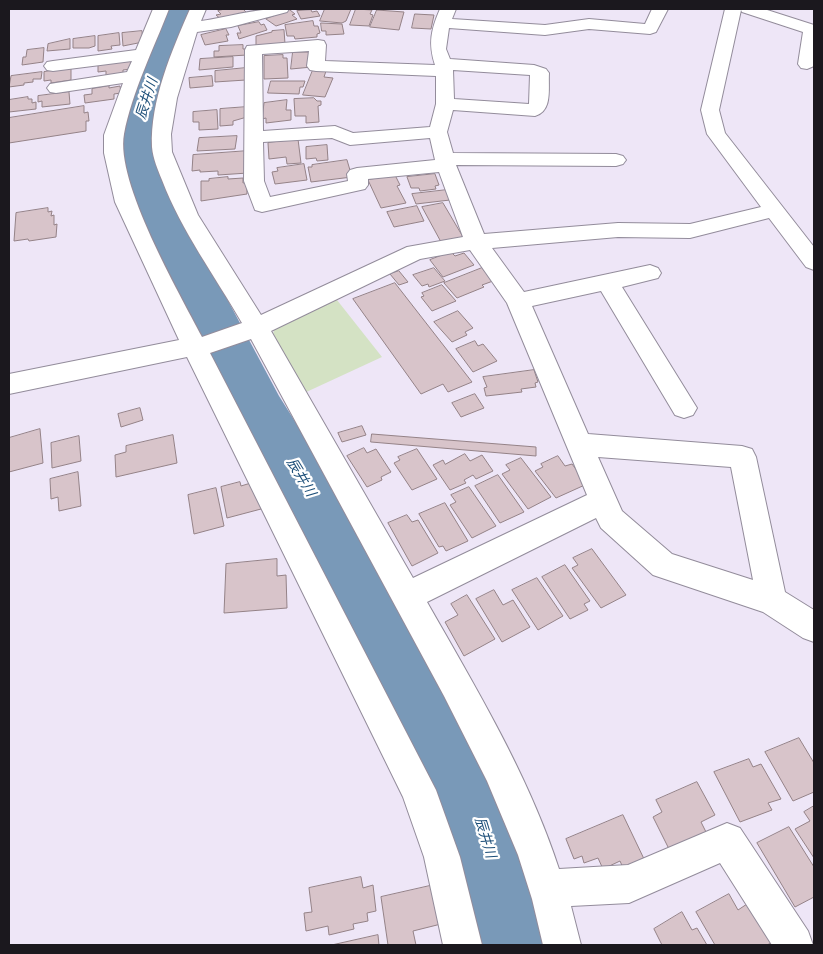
<!DOCTYPE html>
<html>
<head>
<meta charset="utf-8">
<style>
	body { margin:0 }
	#map { position:relative; width:823px; height:954px; overflow:hidden; background:#eee6f7; font-family:"Source Sans 3",sans-serif }
	canvas { display:block }
	.frame { position:absolute; inset:0; border:10px solid #1b181e; pointer-events:none }
</style>
</head>
<body>
<div id="map">
<canvas width="823" height="954"></canvas>
<div class="frame"></div>
</div>
<script>
const ctx = document.querySelector('canvas').getContext('2d');
ctx.lineJoin = 'round';
function fillPath(path, color) { ctx.fillStyle = color; ctx.fill(path, 'evenodd'); }
function strokePath(path, color, width, dash) { ctx.strokeStyle = color; ctx.lineWidth = width; ctx.lineCap = dash ? 'butt' : 'round'; ctx.setLineDash(dash || []); ctx.stroke(path); }
function write(font, color, halo, rows, align = 'center') {
  ctx.font = font + ' "Source Sans 3","Noto Sans JP",sans-serif'; ctx.lineWidth = 4.5; ctx.setLineDash([]); ctx.textBaseline = 'middle'; ctx.strokeStyle = halo; ctx.fillStyle = color; for (const [text, x, y, turn = 0] of rows) {
    ctx.save(); ctx.translate(x, y); ctx.rotate((+turn || 0) * Math.PI / 180); ctx.textAlign = isNaN(turn) ? turn : align; if (halo) ctx.strokeText(text, 0, 0); ctx.fillText(text, 0, 0); ctx.restore();
  }
}
fillPath(new Path2D(`
	M337,300L382,357L302,394L272,337L275,327Z`), '#d4e2c4');
fillPath(new Path2D(`
	M164,9H196L158,119V154L175,209L210,267L279,396L337,488L458,704L507,795L518,821L554,945H474L446,828L297,524L241,426L164,267L133,209L118,154L120,119Z`), '#7999b8');
const building = new Path2D(`
	M225,9H243L246,12L223,21L216,15L221,14L218,11Z
	M325,9H351L346,21L342,23L320,21Z
	M356,9L372,10L370,14L373,15L369,26L350,25Z
	M290,10L295,14L292,15L297,19L276,26L266,19Z
	M311,10L312,12L317,11L320,16L301,19L297,11Z
	M377,10L404,12L399,30L370,27Z
	M415,14L434,15L431,29L412,28Z
	M313,21L314,26H318L320,33L317,34V37L295,39L294,36H287L285,25Z
	M259,22L261,25L264,24L267,30L239,39L237,33H241L238,26Z
	M321,23L342,24L344,34L326,35V31H322Z
	M226,29L229,35H226L228,41L205,45L201,35Z
	M284,30L285,44L256,46V36L272,32V31Z
	M142,31L143,42L123,46L122,33Z
	M119,33L120,45L111,46L112,49L98,51V36Z
	M95,36V46L89,48H73V39Z
	M70,39V49L47,51L48,44Z
	M243,45V49H247V55L214,57V51H219V46Z
	M44,48L43,62L22,65L23,57H26L27,50Z
	M293,52H313L312,67L291,69Z
	M283,55V58H287L288,78L264,79V56Z
	M233,57V67L199,70L200,59Z
	M131,60V69L123,70V73L106,76V71L98,72V64Z
	M71,68V80L51,83V80L44,81V72Z
	M246,68V80L215,82V71Z
	M313,70L326,71L324,77L333,78L325,97L303,95Z
	M42,72L41,79H33V82L24,83V85L9,87L11,76Z
	M212,76L213,86L190,88L189,78Z
	M271,81H305L303,87H300L299,94L268,93Z
	M109,86V88L120,86L121,93L114,94V99L85,103L84,95L92,94V89Z
	M69,92L70,104L42,107V101L38,102V96Z
	M28,97V99H32V103L36,102V109L9,112V100Z
	M314,98L317,101H321V105L318,106L319,122L306,123V116H295L294,99Z
	M287,100L286,110H291V120L266,123V118L262,119L264,103Z
	M84,106V113L88,112L89,121H86V131L9,143V118Z
	M247,107V117L233,121V125L220,126V109Z
	M217,110L218,129L199,130V122H193V112Z
	M237,136L235,149L197,151L199,138Z
	M298,139L301,163L287,164L286,157L269,159L268,143Z
	M327,145L328,160L317,161L316,158L306,159V147Z
	M248,151V173L218,175V171L200,172V170L192,171L193,155Z
	M347,160L352,177L311,182L308,167H312V165Z
	M304,164L307,180L275,184L272,172L278,171L277,168Z
	M435,174L439,185L435,186L436,189L420,191L419,188H411L407,177Z
	M395,175L400,185L397,186L406,203L381,208L368,180Z
	M228,177V179L243,178V183L247,182V194L201,201V181H209V179Z
	M447,190L450,200L416,204L412,194Z
	M443,203L463,237L441,242L422,207Z
	M417,206L424,221L394,227L387,212Z
	M48,208V212L52,211L51,216L54,215V225L57,224L56,237L29,241L28,239L14,241L16,213Z
	M451,252L455,256L464,253L474,265L443,277L430,260Z
	M434,268L445,281L429,287L428,284L422,286L413,275Z
	M482,268L493,281L482,285L484,287L457,298L444,283Z
	M399,271L408,282L399,285L390,274Z
	M395,283L472,382L448,392L443,384L421,394L353,299Z
	M442,285L456,301L432,311L421,297L424,296L422,293Z
	M458,311L473,328L465,332L467,335L452,342L434,322Z
	M475,341L478,346L483,344L497,361L473,372L456,349Z
	M534,370L538,382L535,383L536,387L521,389L522,392L486,396L484,388L487,387L483,377Z
	M475,394L484,408L461,417L452,403Z
	M140,408L143,420L121,427L118,414Z
	M362,426L366,435L342,442L338,433Z
	M40,429L43,463L9,472V438Z
	M372,434L536,447V456L371,442Z
	M173,435L177,463L116,477L115,455L126,452V446Z
	M79,436L81,461L52,468L51,443Z
	M364,448L367,453L376,449L391,472L381,477L382,480L367,487L347,456Z
	M417,449L437,479L412,490L394,463L400,460L398,457Z
	M465,454L470,461L482,455L493,471L476,479L473,475L464,480L466,483L450,490L433,465L443,460L445,464Z
	M558,456L565,466L572,464L587,484L556,498L535,471L543,467L541,464Z
	M521,458L551,497L528,509L502,474L510,470L506,465Z
	M78,472L81,506L59,511L58,497L51,499L50,479Z
	M498,475L524,512L500,523L475,486Z
	M240,482L241,486L254,482L261,509L227,518L221,487Z
	M469,487L496,526L472,538L450,505L456,502L451,495Z
	M216,488L224,526L194,534L188,495Z
	M445,503L468,541L446,551L443,546L439,547L419,514Z
	M407,515L412,522L418,520L438,553L412,566L388,523Z
	M592,549L626,595L601,608L572,568L578,565L573,558Z
	M277,559V576L286,575L287,608L224,613L226,564Z
	M565,565L590,601L584,604L588,610L570,619L542,577Z
	M537,578L563,616L538,630L512,590Z
	M494,590L503,605L513,600L530,627L502,642L476,599Z
	M467,595L495,639L464,656L445,622L458,615L451,604Z
	M799,738L814,763V792L793,801L765,752Z
	M749,759L753,767L761,764L781,799L768,803L772,810L740,822L714,772Z
	M697,782L715,815L701,822L706,832L669,849L653,817L662,812L656,800Z
	M814,806V858L795,829L810,821L804,812Z
	M623,815L645,861L624,870L620,861L603,869L598,858L584,863L582,856L574,859L566,839Z
	M789,827L814,867V897L795,907L757,843Z
	M361,877L363,888L373,885L376,911L367,913L368,921L353,924L354,929L329,935L328,926L306,931L304,913L312,912L309,888Z
	M434,885L441,924L413,931L416,945H388L381,897Z
	M729,894L738,910L747,904L771,943L767,945H715L696,912Z
	M682,912L692,930L697,928L707,945H662L654,929Z
	M378,935L379,945H332Z`);
fillPath(building, '#d8c4ca');
strokePath(building, '#948287', 1);
const minor = new Path2D(`
	M153,9H169C154,48 132,92 124,134C115,182 179,292 202,337L242,323C215,276 182,232 162,180C158,170 153,159 152,147C150,101 172,50 190,9H206L201,21C230,17 259,7 289,9L287,12L231,27L197,32L177,98L171,134L172,152L198,215L261,315L407,247L463,237L439,172L368,179V185L365,189L262,212L255,210L244,181L245,50L247,46L318,40L324,41L326,45L325,61L435,65C428,43 431,30 440,9H456L452,19L545,25L589,19L645,24L652,9H668L656,32L650,34L589,29L545,35L449,28L446,49L450,59L534,65L546,69L549,73C548,88 553,111 535,116L453,110L447,132L453,153L616,154L623,156L626,160L623,164L616,166L456,165L484,234L618,223L690,224L761,207L707,134L701,110L725,9H764L814,25V66L807,69L801,68L798,64L803,32L742,12L741,10L719,110L725,133L814,247V270L806,267L769,218L690,238L618,237L492,248L524,292L650,265L658,268L661,273L658,278L622,287L697,408L693,415L684,418L675,415L601,291L532,306L588,434L742,446L752,449L756,457L785,592L814,610V642L803,638L763,612L653,575L601,528L596,518L427,602C476,688 528,774 559,869L628,865L727,823L740,828L808,931L813,945H772L720,863L629,903L571,906L581,945H543L532,899L518,855L487,781L444,696L251,339L210,353L436,790L460,857L482,945H443L424,857L403,797L187,357L9,394V374L179,340L115,202L104,153V135L123,83L56,93L50,92L47,88L50,84L56,83L127,72L132,61L53,71L47,70L44,66L47,62L53,61L136,50ZM309,51L307,66L310,70L316,71L436,76V104L430,127L353,133L335,126L263,131L262,54ZM453,70L530,75L529,104L454,99ZM332,138L350,145L430,138L435,160L357,168L350,170L347,174L348,181L270,197L264,181L263,142ZM470,250L507,303L587,495L413,578L271,331L420,259ZM598,457L731,467L753,580L672,554L622,511Z`);
strokePath(minor, '#938c9b', 2);
fillPath(minor, '#fff');
write('italic 14px', '#1d4f79', '#fff', [
	["辰井川",148,99,-72],
	["辰井川",300,478,59],
	["辰井川",484,838,73]
]);
</script>
</body>
</html>
